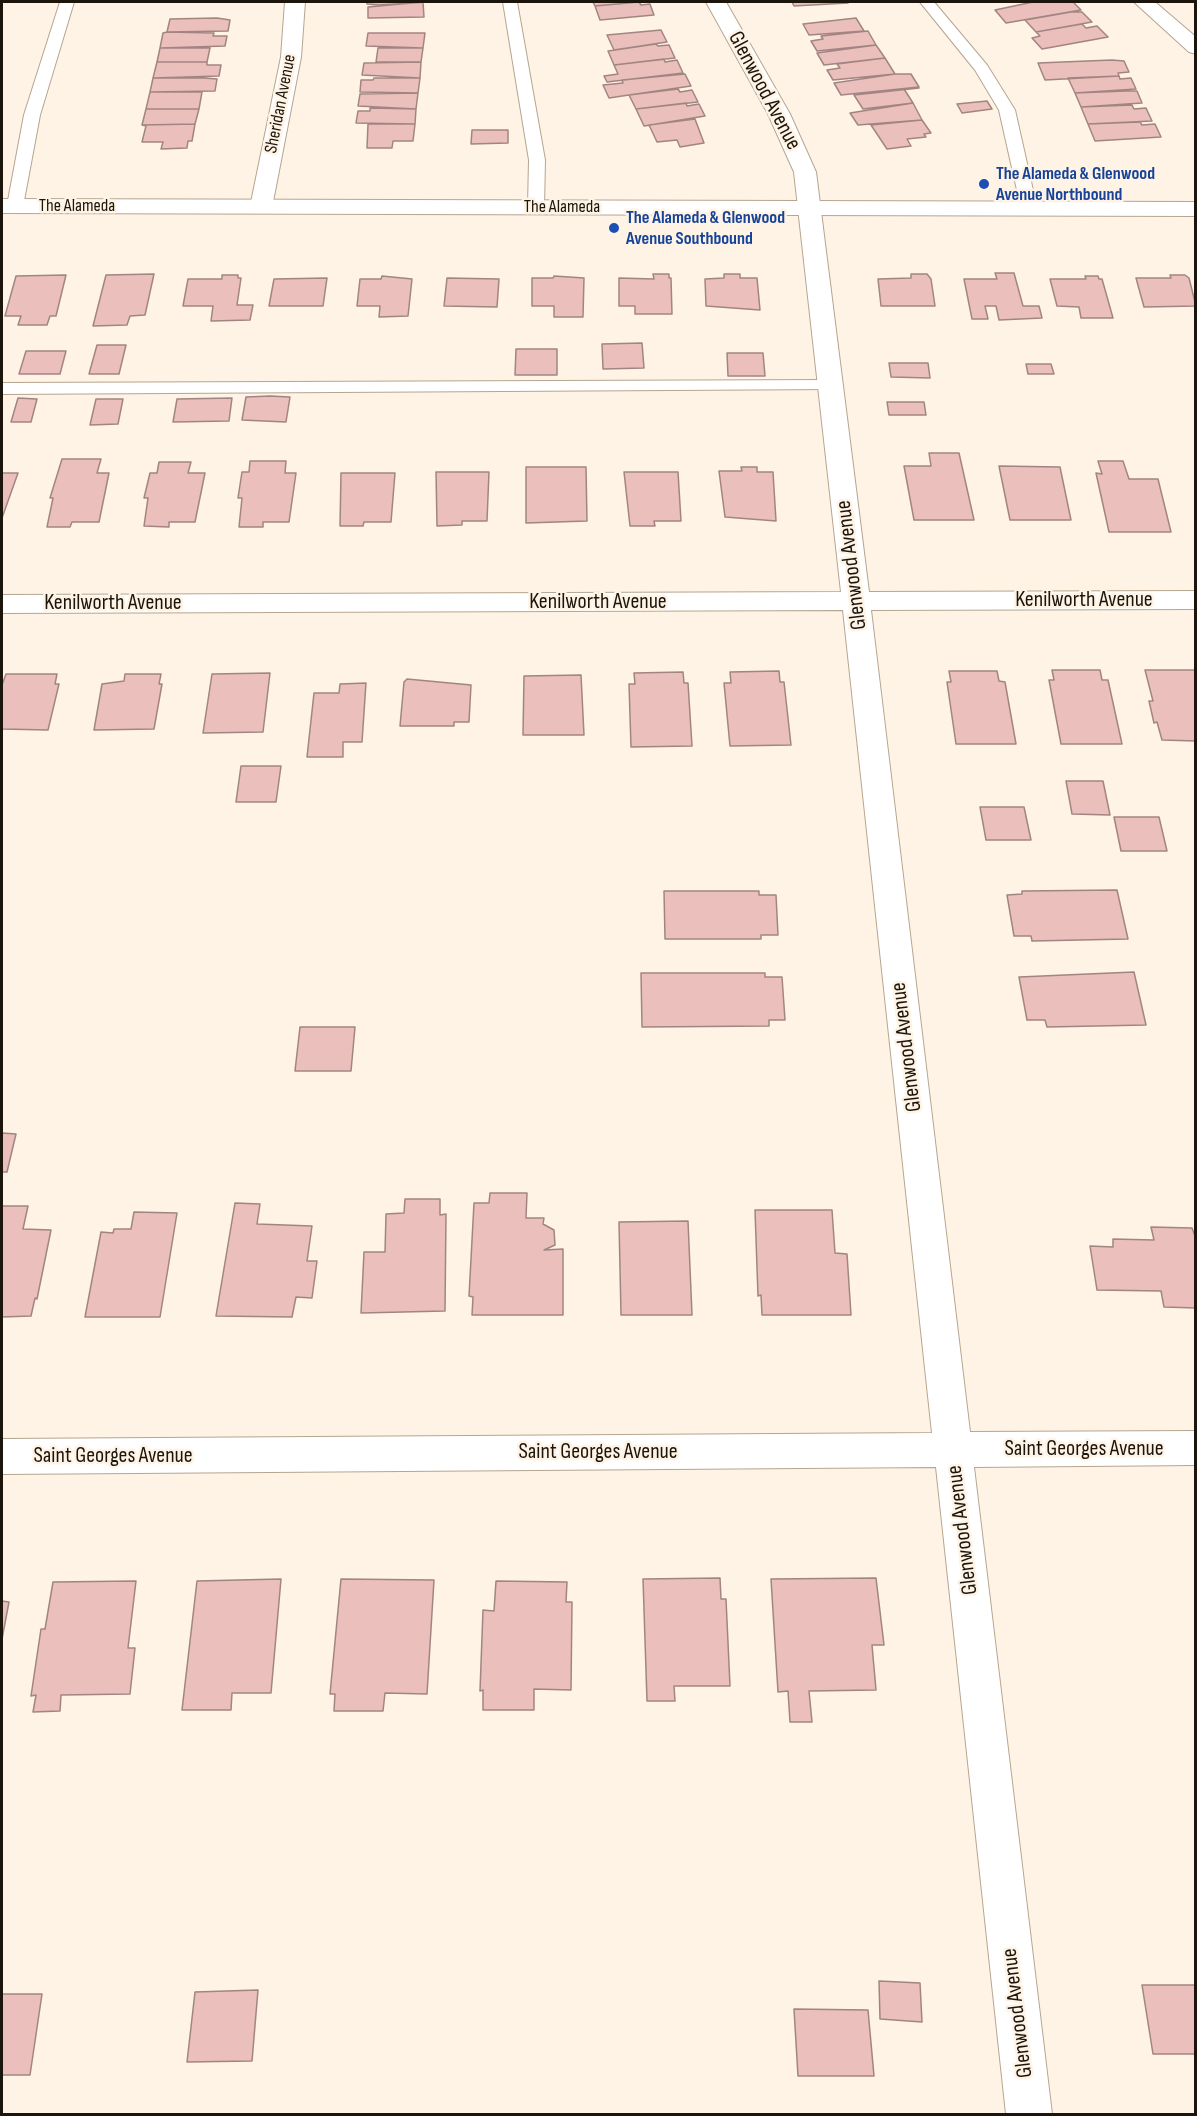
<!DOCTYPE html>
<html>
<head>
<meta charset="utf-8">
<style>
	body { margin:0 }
	#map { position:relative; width:1197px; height:2116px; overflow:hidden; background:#fef3e5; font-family:"Sofia Sans Condensed",sans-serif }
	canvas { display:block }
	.frame { position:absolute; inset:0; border:3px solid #1b150c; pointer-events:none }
</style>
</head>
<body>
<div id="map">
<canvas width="1197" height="2116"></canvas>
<div class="frame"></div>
</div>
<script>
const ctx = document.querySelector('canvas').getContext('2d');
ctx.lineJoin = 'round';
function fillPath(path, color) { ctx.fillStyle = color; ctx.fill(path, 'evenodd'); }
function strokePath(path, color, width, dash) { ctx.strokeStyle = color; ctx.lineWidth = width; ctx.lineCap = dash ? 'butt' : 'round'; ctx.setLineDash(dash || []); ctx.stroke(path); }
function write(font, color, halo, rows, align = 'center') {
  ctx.font = font + ' "Sofia Sans Condensed",sans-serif'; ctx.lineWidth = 5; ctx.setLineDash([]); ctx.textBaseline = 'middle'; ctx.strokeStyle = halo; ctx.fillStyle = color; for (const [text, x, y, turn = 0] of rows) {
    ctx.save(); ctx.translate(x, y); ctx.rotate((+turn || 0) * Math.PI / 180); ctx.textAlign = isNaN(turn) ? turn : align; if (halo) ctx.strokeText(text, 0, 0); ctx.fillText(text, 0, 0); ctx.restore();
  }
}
const building = new Path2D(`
	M367,2H428L379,5L367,4Z
	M423,2L424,17L368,18V7Z
	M593,2H639L595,6Z
	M639,2L641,5L650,4L654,15L600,20L595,6Z
	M792,2H847L848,3L794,6Z
	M1033,2H1073L1081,10L1006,23L995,10Z
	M1071,12H1082L1092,22L1036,32L1025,20Z
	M217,18L230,20L228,31L167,32L170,19Z
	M856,18L864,31L809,35L803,24Z
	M1082,24L1086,28L1097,26L1108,37L1042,49L1032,38L1040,36L1036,32Z
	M661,30L667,42L614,50L607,35Z
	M868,31L876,45L817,51L811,41L823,39L821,36Z
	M167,32L214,33L213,36H227L225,46L160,48L163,33Z
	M368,33H425L423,48L366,46Z
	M656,44L658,46L669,45L675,58L614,65L608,51Z
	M876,45L885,58L824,65L817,53Z
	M160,48H210L207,62H157Z
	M378,48H423L421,62H376Z
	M885,58L895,74L833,80L827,70L840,68L837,64Z
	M664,59L665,62L677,60L683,73L607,82L604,76L618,74L614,65Z
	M1112,60L1124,61L1129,72L1118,73L1119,76L1045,80L1038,63Z
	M157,62H207V65H221L219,76L153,78Z
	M421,62L420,78L362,75L364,63Z
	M685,74L691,86L629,95L609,98L603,85L623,83L622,80Z
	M895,74H911L919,87L841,95L834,83Z
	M1119,76L1120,79L1131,78L1136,89L1075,93L1068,78Z
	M153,78H205L217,79L215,91L150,92Z
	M374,78H420L418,93L360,92L361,80H373Z
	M919,88L904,89L913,103L863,109L854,95Z
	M678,89L680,92L692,90L698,102L636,109L629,95Z
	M1126,91H1137L1142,103L1081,107L1075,93Z
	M150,92H202L199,109H146Z
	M418,93L416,109L358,106L360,94Z
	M987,101L992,109L962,113L957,104Z
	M686,103L687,106L699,104L705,116L644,126L636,109Z
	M913,103L922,120L858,125L850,113Z
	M1132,105L1134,109L1146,108L1152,121L1088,124L1081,107Z
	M370,108L416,109L415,124L356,123L358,111H370Z
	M146,109H199L195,124L142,125Z
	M695,119L704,143L680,147L677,140L657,142L649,125Z
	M922,120L931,133L924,134L926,137L907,139L911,146L887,149L871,125Z
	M1140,122L1142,125L1155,124L1161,137L1095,141L1088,124Z
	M195,124L192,141H188L187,148L161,149L163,142H142L146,126L142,125Z
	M368,124H415L413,141H393L392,148H367Z
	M472,130H508V143L471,144Z
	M995,273H1014L1023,306H1039L1042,318L999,320L996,306H985L988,319H972L964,279H997Z
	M154,274L145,315L130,316L127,325L93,326L106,275Z
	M653,274H669V278H671L672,314H635V306H619V278L654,279Z
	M724,274H740V278H757L760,310L706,306L705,279L724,278Z
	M911,274H927L931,279L935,306H881L878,279L911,278Z
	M66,275L56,316H50L47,325H18L21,316H5L16,276Z
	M222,275H238V278H241L237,305H253L250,320L211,321L213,306H183L188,279H222Z
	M1170,275H1185L1189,278L1196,306L1144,307L1136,278H1171Z
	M382,276L412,279L408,316L379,317L380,306H357L360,279H381Z
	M554,276L584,278L583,317H554V306H532V278H553Z
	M1085,276H1098L1099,279H1102L1113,318H1081L1079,307L1057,306L1050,279H1086Z
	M327,278L323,306H269L274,279Z
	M447,278L499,279L497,307L444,306Z
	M642,343L644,368L603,369L602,344Z
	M97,345H126L119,374H89Z
	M516,349H557V375H515Z
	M26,351H66L60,374H19Z
	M727,353H763L765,376H728Z
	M889,363H928L930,378L891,377Z
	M1026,364H1051L1054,374H1028Z
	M270,396L290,397L286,422L242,420L246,397Z
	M18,398L37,399L31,422H11Z
	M232,398L229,421L173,422L177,399Z
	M96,399H123L118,424L90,425Z
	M887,402H924L926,415H889Z
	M929,453H959L974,520H914L904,466H931Z
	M62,459H101L97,473H109L99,522H72L70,527H47L53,498H50Z
	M250,461H286L285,473H296L289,522H263V527H239L242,498H238L242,472H249Z
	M1098,461H1123L1129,479H1158L1171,532H1109L1096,473L1102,474Z
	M159,462H191L188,473H205L195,522H169V527L144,526L148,498H144L150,473H157Z
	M999,466L1060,467L1071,520H1010Z
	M526,467H586L587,521L526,523Z
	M741,467H757V472H773L776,521L725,517L719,471H742Z
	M436,472H489L487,521H462V525L437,526Z
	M624,472H678L681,521H654L655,526H630Z
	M2,473H18L2,518Z
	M341,473H395L391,522H364L363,526H340Z
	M1052,670H1100L1102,680H1108L1122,744H1061L1049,680H1054Z
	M1145,670H1196V741L1162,740L1157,722L1154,723L1149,701H1153Z
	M779,671L780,682H784L791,745L730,746L724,683H731L730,672Z
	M949,671H997L999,681L1005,682L1016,744H956L947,682H951Z
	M683,672L684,683H688L692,746L631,747L629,684H635L634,673Z
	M270,673L263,732L203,733L212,674Z
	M6,674H57L55,684H59L48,730L2,729V685Z
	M125,674H161L159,684H162L154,729L94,730L102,684L124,681Z
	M581,675L584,735H523L524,676Z
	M407,679L471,685L469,722H454V726H400L404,682Z
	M366,683L362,742H343V757H307L314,693H339L340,684Z
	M241,766H281L276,802H236Z
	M1066,781H1103L1110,815L1072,814Z
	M980,807H1024L1031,840H986Z
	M1114,817H1159L1167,851H1121Z
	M1117,890L1128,939L1032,941L1031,936H1014L1007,895L1022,894V891Z
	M664,891H759V895H776L778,935H761V939H665Z
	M1134,972L1146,1025L1047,1027L1045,1020H1027L1019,977Z
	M641,973H765V977H782L785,1020H769V1026L642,1027Z
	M300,1027H355L351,1071H295Z
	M2,1133L16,1134L7,1172H2Z
	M490,1193H527L526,1218H544L543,1224L554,1230L555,1245L544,1250L563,1249V1315H472L473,1297L469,1296L474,1203H489Z
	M405,1199H440V1215L446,1214L445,1311L361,1313L364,1252H385L386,1214L404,1213Z
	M235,1203L260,1204L257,1224L312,1226L307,1261H317L312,1298L296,1297L292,1317L216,1316Z
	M2,1206H28L23,1229L51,1230L37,1299L35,1298L31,1316L2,1317Z
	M755,1210H832L835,1253L847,1254L851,1315H762L761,1295L758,1296Z
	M134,1212L177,1213L160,1317H85L101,1232L113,1233L114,1229H131Z
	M688,1221L692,1315H621L619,1222Z
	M1151,1227L1192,1228L1196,1239V1308L1164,1307L1161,1291L1097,1290L1090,1246L1113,1247V1239L1154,1240Z
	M720,1578L721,1599H726L730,1686H674L675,1701H647L643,1579Z
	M876,1578L884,1645H872L876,1690L809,1691L812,1722H790L788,1691L778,1692L771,1579Z
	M281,1579L271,1693H232L231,1710H182L197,1581Z
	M341,1579L434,1580L427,1694L385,1693L383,1711H334L335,1694H330Z
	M136,1581L128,1648H135L130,1694L61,1695L60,1711L33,1712L36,1695L31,1696L41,1629H45L53,1582Z
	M496,1581L567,1582L566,1602H572L571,1690L534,1689V1710H483V1690L480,1691L483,1610L494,1611Z
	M2,1601L9,1602L2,1639Z
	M879,1981L920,1983L922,2022L880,2019Z
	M1142,1985H1196V2054H1153Z
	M258,1990L252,2061L187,2062L195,1992Z
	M2,1994H42L30,2075H2Z
	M794,2009L868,2010L874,2076H798Z`);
fillPath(building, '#eabfbc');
strokePath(building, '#a28583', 1.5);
const lane = new Path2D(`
	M60,2H74L40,115L23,206L15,211L7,206L24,115Z
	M503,2H517L545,160L544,207L536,212L528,207L529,160Z
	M920,2H934L987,65L1015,110L1037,208L1035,211L1029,213L1021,208L999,110L975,70Z
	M831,380L840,385L837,389L2,394V383Z`);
const street = new Path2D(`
	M285,2H305L301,57L272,207L269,212H253L250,207L281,57Z
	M706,2H726L790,114L816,172L869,592L1196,591V609L871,610L970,1432L1196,1431V1465L974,1467L1052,2114H1006L936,1467L2,1474V1439L932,1433L843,610L2,613V595L841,592L794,172L768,114Z
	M1134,2H1155L1196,37V54L1189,52Z`);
const secondary = new Path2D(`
	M2,199L1196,202V216L2,213Z`);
strokePath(lane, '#b6a590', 2);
strokePath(street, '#b6a590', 2);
strokePath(secondary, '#b6a590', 2);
fillPath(lane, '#fff');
fillPath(street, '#fff');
fillPath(secondary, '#fff');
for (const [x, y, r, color] of [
	[984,184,6,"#1a4fb4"],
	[614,228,6,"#1a4fb4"]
]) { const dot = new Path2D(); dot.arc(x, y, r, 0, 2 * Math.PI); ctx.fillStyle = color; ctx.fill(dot); strokePath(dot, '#fef3e5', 2); }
write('18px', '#1b150c', '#fef3e5', [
	["Sheridan Avenue",281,104,-79],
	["The Alameda",77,206],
	["The Alameda",562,207]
]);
write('bold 18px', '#164399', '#fef3e5', [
	["The Alameda & Glenwood",996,174],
	["Avenue Northbound",996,195],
	["The Alameda & Glenwood",626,218],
	["Avenue Southbound",626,239]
], 'left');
write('22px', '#1b150c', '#fef3e5', [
	["Glenwood Avenue",764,91,62],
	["Glenwood Avenue",852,565,-97],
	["Kenilworth Avenue",1084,600],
	["Kenilworth Avenue",598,602],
	["Kenilworth Avenue",113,603],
	["Glenwood Avenue",907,1047,-97],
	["Saint Georges Avenue",1084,1449],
	["Saint Georges Avenue",598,1452],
	["Saint Georges Avenue",113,1456],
	["Glenwood Avenue",963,1530,-97],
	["Glenwood Avenue",1018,2013,-97]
]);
</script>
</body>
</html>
